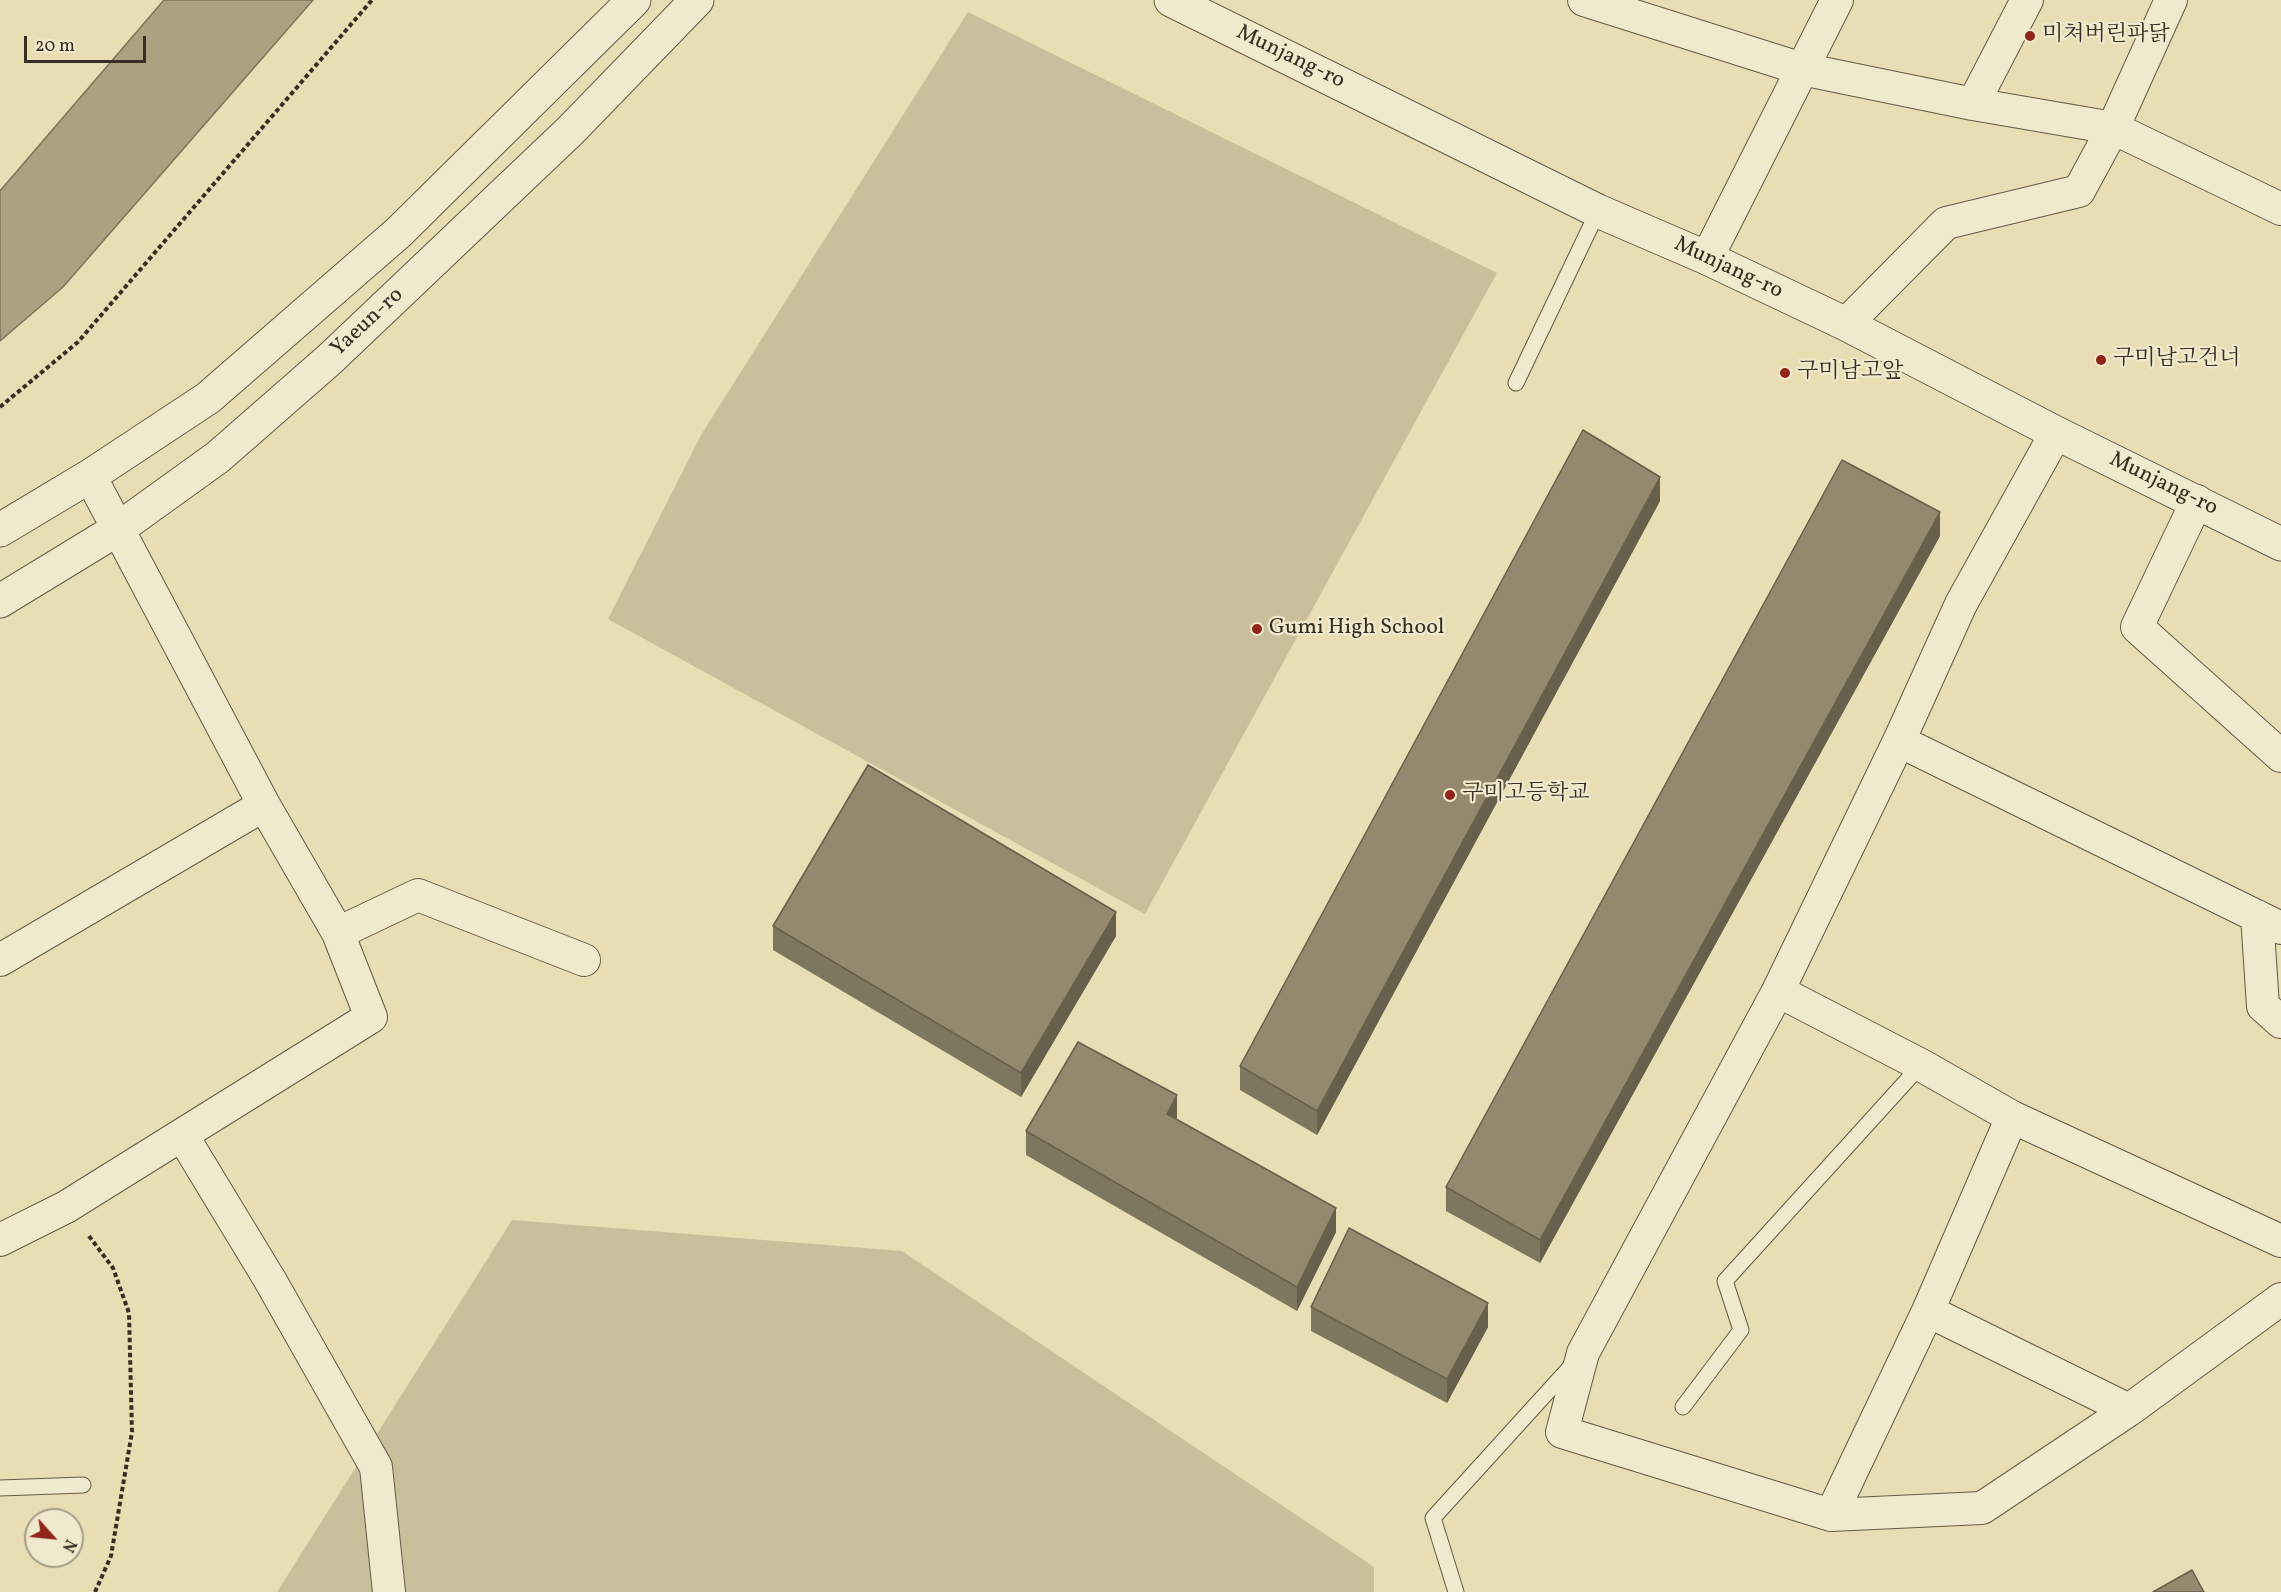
<!DOCTYPE html>
<html>
<head>
<meta charset="utf-8">
<style>
	body { margin:0 }
	#map { position:relative; width:2281px; height:1592px; overflow:hidden; background:#e8ddb3; font-family:Vollkorn,serif }
	canvas { display:block }
	.north { position:absolute; left:24px; top:1508px; width:60px; height:60px; box-sizing:border-box; background:#f0e9ce; border:2px solid #a79e8a; border-radius:50%; rotate:117deg; font-size:16px; font-weight:700; line-height:24px; text-align:center; color:#392e23 }
	.north::after { content:''; display:block; margin:auto; width:21px; height:27px; background:#8f2418; clip-path:polygon(50% 0,100% 100%,50% 72%,0 100%) }
	.scale { position:absolute; left:24px; top:36px; width:122px; height:27px; box-sizing:border-box; border:3px solid #392e23; border-top:0; padding-left:8px; font-size:18px; line-height:21px; white-space:nowrap; color:#392e23; -webkit-text-stroke:4px #f0e9ce; paint-order:stroke }
</style>
</head>
<body>
<div id="map">
<canvas width="2281" height="1592"></canvas>
<div class="north">N</div>
<div class="scale">20 m</div>
</div>
<script>
const ctx = document.querySelector('canvas').getContext('2d');
ctx.lineJoin = 'round';
function fillPath(path, color) { ctx.fillStyle = color; ctx.fill(path, 'evenodd'); }
function strokePath(path, color, width, dash) { ctx.strokeStyle = color; ctx.lineWidth = width; ctx.lineCap = dash ? 'butt' : 'round'; ctx.setLineDash(dash || []); ctx.stroke(path); }
function write(font, color, halo, rows, align = 'center') {
  ctx.font = font + ' Vollkorn,"Noto Serif KR",serif'; ctx.lineWidth = 4.5; ctx.setLineDash([]); ctx.textBaseline = 'middle'; ctx.strokeStyle = halo; ctx.fillStyle = color; for (const [text, x, y, turn = 0] of rows) {
    ctx.save(); ctx.translate(x, y); ctx.rotate((+turn || 0) * Math.PI / 180); ctx.textAlign = isNaN(turn) ? turn : align; if (halo) ctx.strokeText(text, 0, 0); ctx.fillText(text, 0, 0); ctx.restore();
  }
}
fillPath(new Path2D(`
	M968,12L1497,273L1145,914L608,619L701,435Z
	M512,1220L902,1251L1374,1567V1592H277Z`), '#cabf9b');
const water = new Path2D(`
	M164,0H313L63,287L0,341V191Z`);
fillPath(water, '#aca282');
strokePath(water, '#7e745c', 1.5);
const service = new Path2D(`
	M1516,383L1598,211
	M1683,1407L1741,1330L1725,1281L1921,1065
	M0,1488L83,1485
	M1456,1592L1433,1518L1573,1364`);
const minor = new Path2D(`
	M1584,0L1802,69L1973,104L2113,128L2281,209
	M1973,104L2027,0
	M1707,258L1837,0
	M1846,324L1946,223L2079,191L2113,128L2171,0
	M2056,433L1961,604L1899,741L1778,991L1583,1353L1562,1432L1831,1515L1982,1508L2129,1410L2281,1299
	M2197,501L2137,627L2281,756
	M1899,741L2281,928
	M2257,916L2263,1006L2281,1022
	M338,933L418,895L584,960
	M0,960L264,805
	M1778,991L1921,1065L2012,1117L2281,1241
	M182,1135L270,1280L376,1467L389,1592
	M0,1240L66,1207L371,1017L338,933L264,805L90,476
	M1928,1311L2129,1410
	M1831,1515L1928,1311L2012,1117`);
const tertiary = new Path2D(`
	M1171,0L1598,211L1707,258L1846,324L2056,433L2281,544
	M0,530L90,476L208,398L398,233L634,0
	M0,601L118,529L218,457L330,359L571,130L697,0`);
strokePath(service, '#655a47', 17);
strokePath(minor, '#655a47', 34);
strokePath(tertiary, '#655a47', 35);
strokePath(new Path2D(`
	M0,407L78,342L372,0
	M89,1236L113,1268L129,1313L132,1432L111,1556L95,1592`), '#392e23', 4, [4.5, 3]);
strokePath(service, '#f0e9ce', 15);
strokePath(minor, '#f0e9ce', 32);
strokePath(tertiary, '#f0e9ce', 33);
fillPath(new Path2D(`
	M1660,501L1317,1135L1240,1090V1066Z
	M1940,536L1540,1263L1446,1211V1187Z
	M773,926L1116,936L1021,1097L773,950Z
	M1176,1119L1336,1232L1297,1311L1026,1155V1131Z
	M1311,1307L1488,1327L1447,1403L1311,1331Z`), '#7f765f');
fillPath(new Path2D(`
	M1660,477V501L1317,1135V1111Z
	M1940,512V536L1540,1263V1240Z
	M1116,912V936L1021,1097V1073Z
	M1177,1095V1118L1167,1138V1114Z
	M1336,1208V1232L1297,1311V1287Z
	M1488,1303V1327L1447,1403V1379Z`), '#68604d');
const building = new Path2D(`
	M1583,430L1660,477L1317,1111L1240,1066Z
	M1842,460L1940,512L1540,1240L1446,1187Z
	M868,765L1116,912L1021,1073L773,926Z
	M1078,1042L1177,1095L1167,1114L1336,1208L1297,1287L1026,1131Z
	M1349,1228L1488,1303L1447,1379L1311,1307Z
	M2192,1570L2204,1592H2153Z`);
fillPath(building, '#94896e');
strokePath(building, '#68604d', 1.5);
for (const [x, y, r, color] of [
	[2030,36,6,"#8f2418"],
	[2101,360,6,"#8f2418"],
	[1785,373,6,"#8f2418"],
	[1257,629,6,"#8f2418"],
	[1450,795,6,"#8f2418"]
]) { const dot = new Path2D(); dot.arc(x, y, r, 0, 2 * Math.PI); ctx.fillStyle = color; ctx.fill(dot); strokePath(dot, '#f0e9ce', 2); }
write('22px', '#392e23', '#f0e9ce', [
	["미쳐버린파닭",2042,36],
	["구미남고건너",2113,360],
	["구미남고앞",1797,373],
	["Gumi High School",1269,629],
	["구미고등학교",1462,795]
], 'left');
write('22px', '#392e23', '#f0e9ce', [
	["Munjang-ro",1290,58,26],
	["Munjang-ro",1728,269,25],
	["Yaeun-ro",368,323,-43],
	["Munjang-ro",2163,485,26]
]);
</script>
</body>
</html>
